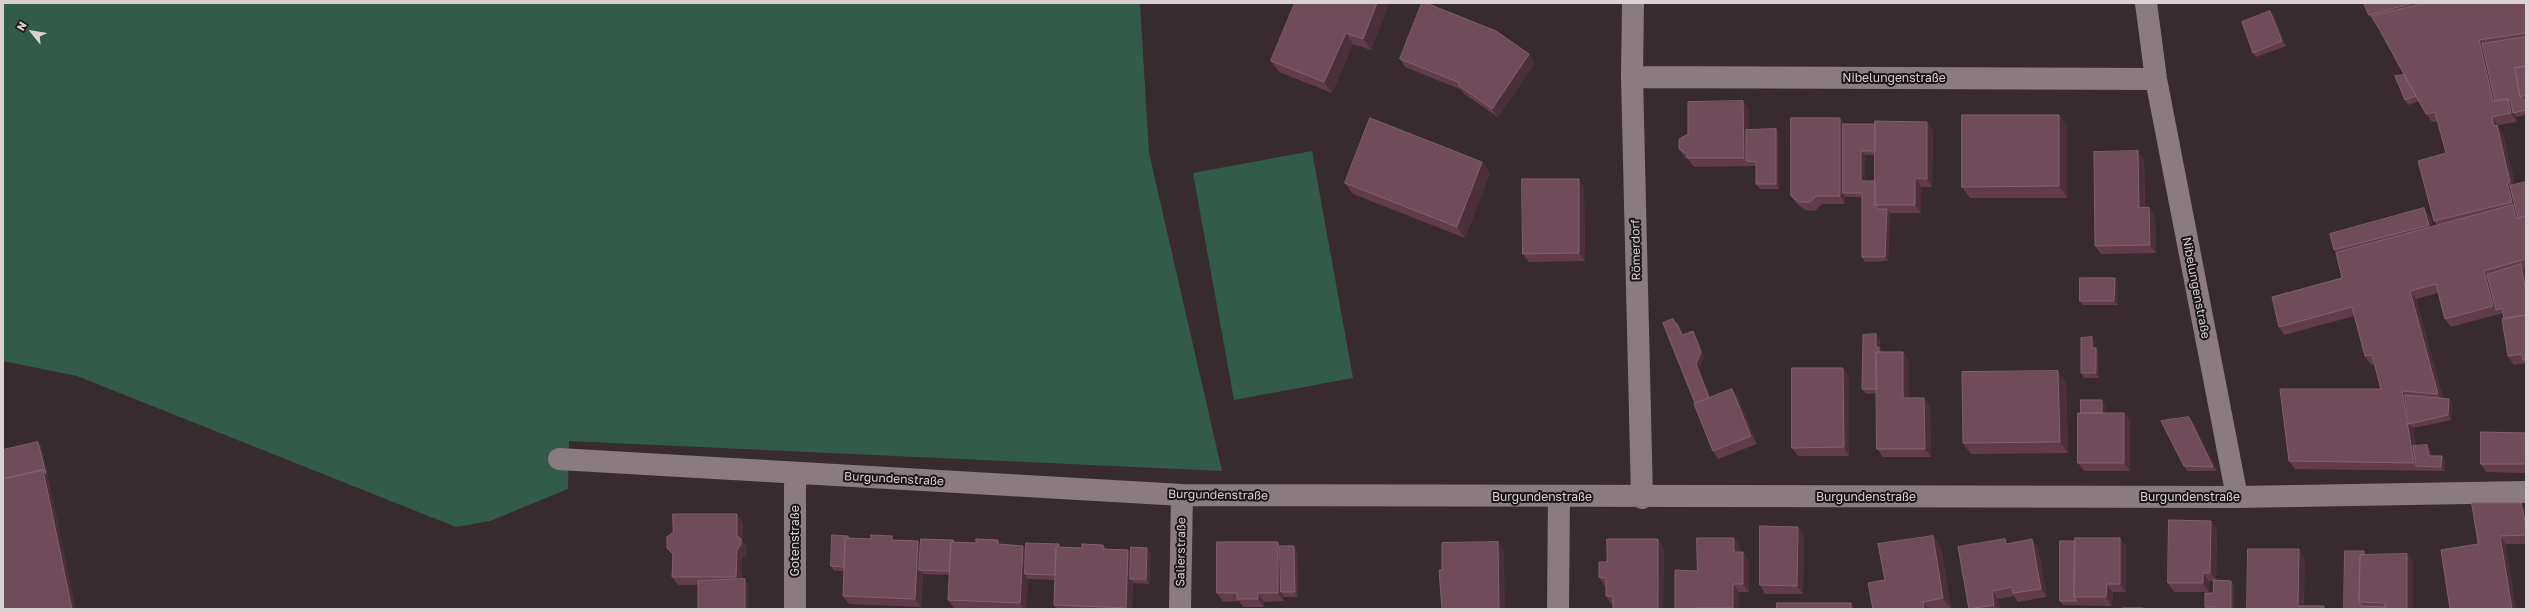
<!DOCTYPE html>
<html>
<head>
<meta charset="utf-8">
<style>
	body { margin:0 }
	#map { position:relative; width:2529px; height:612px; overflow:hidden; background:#372b2f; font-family:"Golos Text",sans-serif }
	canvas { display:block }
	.frame { position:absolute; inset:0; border:4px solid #d9d1d3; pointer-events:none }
	.north { position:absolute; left:12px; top:12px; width:40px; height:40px; -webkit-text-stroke:3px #1b1517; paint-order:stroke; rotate:300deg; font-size:11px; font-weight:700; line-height:16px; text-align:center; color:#d9d1d3 }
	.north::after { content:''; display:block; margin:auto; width:14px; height:18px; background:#d9d1d3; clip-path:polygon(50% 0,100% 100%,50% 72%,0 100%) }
</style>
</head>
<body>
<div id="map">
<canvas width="2529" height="612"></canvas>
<div class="frame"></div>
<div class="north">N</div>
</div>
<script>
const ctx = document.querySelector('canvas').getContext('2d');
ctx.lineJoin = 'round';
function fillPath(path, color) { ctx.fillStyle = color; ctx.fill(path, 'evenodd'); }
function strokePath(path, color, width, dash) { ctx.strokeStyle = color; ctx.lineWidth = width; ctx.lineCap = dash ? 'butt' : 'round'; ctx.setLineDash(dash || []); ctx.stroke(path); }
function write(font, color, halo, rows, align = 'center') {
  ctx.font = font + ' "Golos Text",sans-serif'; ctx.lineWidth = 4; ctx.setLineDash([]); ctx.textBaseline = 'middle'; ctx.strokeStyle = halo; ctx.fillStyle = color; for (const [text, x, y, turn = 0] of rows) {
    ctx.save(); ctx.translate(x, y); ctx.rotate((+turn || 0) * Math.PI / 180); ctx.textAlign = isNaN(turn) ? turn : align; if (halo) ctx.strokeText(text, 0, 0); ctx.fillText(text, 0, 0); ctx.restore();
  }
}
fillPath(new Path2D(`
	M3,3H1140L1149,153L1222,471L569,441L568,489L490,521L456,527L77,376L3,361Z
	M1312,151L1353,378L1234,400L1193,173Z`), '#325b49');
strokePath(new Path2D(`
	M1633,3L1632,77L1642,498
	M2146,3L2156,79L2237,497
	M1632,77L2156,79
	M559,459L1182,495L2237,497L2526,492
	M795,609V473
	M1180,609L1182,495
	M1558,609L1559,497`), '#897b80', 22);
fillPath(new Path2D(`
	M1389,3L1371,50L1353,44L1332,93L1279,72L1271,61Z
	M2364,3H2526V115L2516,117L2517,122L2498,125V127L2503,134L2515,185L2526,182V269H2524L2526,281V364L2525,363L2514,365L2508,356L2503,313L2451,327L2445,319L2438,293L2416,299L2443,398L2452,403L2451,420L2413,428L2415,445L2430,449L2431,456H2442L2445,461V471L2295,469L2289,461L2381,389L2374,364L2371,365L2365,356L2354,316L2284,335L2279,327L2342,278L2336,253L2334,250L2430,216L2433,227L2437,225L2434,221L2446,153L2438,121L2432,122L2426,114L2419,101L2408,105L2405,100L2404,75L2376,23L2375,24L2369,15Z
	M2274,16L2286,46L2256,57L2253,53Z
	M1400,59L1535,63L1498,117L1464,94L1462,90L1405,67Z
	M1749,110V130L1776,129L1779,134V189H1760L1756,184V166L1694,167L1689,160L1685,158L1679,149Z
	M2059,115L2067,126V198H1970L1962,187Z
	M1927,122L1933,131L1932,187H1921V213H1890L1888,261L1865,262L1862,257V197H1845V204H1822L1815,211L1805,210L1797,204L1791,196L1845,124H1875ZM1865,155H1875V181H1865Z
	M2144,159L2145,208L2149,207L2155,216L2156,253L2101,254L2095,246Z
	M1482,162L1490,173L1465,238L1353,194L1345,183Z
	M1584,187L1585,261L1529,262L1523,254Z
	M2115,278L2118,282V305H2083L2080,301Z
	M1676,324H1677L1681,328L1683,335L1696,336L1704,357L1699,368L1710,397H1738L1757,444L1718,459L1713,451L1695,403Z
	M1880,339V347L1883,352H1903L1909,361V398H1924L1930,407L1931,457H1883L1877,449V393L1866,394L1862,389Z
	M2095,342V348H2096L2099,353V378H2084L2081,373Z
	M1849,376V456H1798L1792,448Z
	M2066,382L2068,453L1971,454L1963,443Z
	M2105,405V413H2124L2130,421V471H2084L2078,463L2081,413Z
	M2192,421L2217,471H2187L2184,466Z
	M2526,433V473L2486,472L2481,464Z
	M2521,503L2526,511V544H2478Z
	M2211,521L2217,529L2216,580L2234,585V609H2206L2205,607L2213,593L2214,581H2209V592H2174L2168,583Z
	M743,523L742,542L747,547V554L742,558V579L748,584L678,585L672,577L673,555L667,548Z
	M1804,535L1803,594H1765L1760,585Z
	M848,536L850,538L918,541L920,545L953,540L955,542L1023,546L1026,549L1059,544L1061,547L1082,548L1103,545L1106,549L1128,550L1131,554L1151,553L1149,584L1133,583L1132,609H1056L1054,605L1055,580L1028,579L1026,609H968L954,608L948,600L949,575L923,574L921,607L849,604L843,596L844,571H834L831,566Z
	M1933,536L1941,547L1951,609H1873L1885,580Z
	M1658,539L1664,548L1663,609H1613V605H1612L1606,596V586H1605L1599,577L1607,562Z
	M2008,544L2038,548L2047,597L2018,602L2014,596L1998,599L2000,609H1969Z
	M1280,546L1297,550L1298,597H1284V601L1264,602V607H1243L1239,601L1223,602L1217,593Z
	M1740,546V552L1749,560V592H1739V609H1675L1697,571Z
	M2126,546V592H2113L2112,606L2063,605L2060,601Z
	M2407,554L2413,562V609H2344L2366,555Z`), '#633c4c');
fillPath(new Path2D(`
	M1377,3H1389L1371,50L1363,39Z
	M2270,11L2274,16L2286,46L2282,41Z
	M1346,33L1353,44L1332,93L1324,82Z
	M2479,40L2485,49L2496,105L2493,101Z
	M1529,54L1535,63L1498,117L1492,109Z
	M2508,99L2514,107L2513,113L2516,117L2517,122L2511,113Z
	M1743,101L1749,110V162L1746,161L1744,158Z
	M2059,115L2067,126V198L2059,186Z
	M2492,117L2498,125V127L2503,134L2516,190L2510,182L2494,126Z
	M1840,118L1846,126L1843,193L1845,197V204L1840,196Z
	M1927,122L1933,131L1932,187L1927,179Z
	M1776,129L1779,134V189L1776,184Z
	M1861,151L1865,155V186L1861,181Z
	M2138,151L2144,159L2145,216L2139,208Z
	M1482,162L1490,173L1465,238L1457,227Z
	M1915,178L1921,187V213L1915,205Z
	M1579,179L1584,187L1585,261L1579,253Z
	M2507,183L2513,191L2518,210L2512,202Z
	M2513,205L2519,213L2521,222L2516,219Z
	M2149,207L2155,216L2156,253L2150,245Z
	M2424,208L2430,216L2434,233L2429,225Z
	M1887,209L1890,213L1888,261L1885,257Z
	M2521,264L2524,269L2526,281V293Z
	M2484,271L2490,279L2496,310L2499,314L2493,306Z
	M2115,278L2118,282V305L2114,301Z
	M2410,291L2416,299L2444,402L2438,394Z
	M1677,324L1681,328L1685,340L1682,335Z
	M1693,331L1696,336L1704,357L1699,368L1714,407L1711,402L1696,364Z
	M1876,334L1880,339V347L1883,352L1882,393L1876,347Z
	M2092,337L2095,342V353L2092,348Z
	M2096,348L2099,353V378L2096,373Z
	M1903,352L1909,361V407L1903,398Z
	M1843,368L1849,376V456L1844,447Z
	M2058,371L2066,382L2068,453L2060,442Z
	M1732,389L1738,397L1757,444L1751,436Z
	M2402,391L2408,399L2409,424L2413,428L2419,466H2416L2414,463Z
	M1924,398L1930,407L1931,457L1925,449Z
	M2449,399L2452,403L2451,420L2448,415Z
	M2102,400L2105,405V421L2101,416Z
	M2124,413L2130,421V471L2124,463Z
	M2189,417L2192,421L2217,471L2213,467Z
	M38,442L42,447L76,609H72L43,470Z
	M2427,445L2430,449L2432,461L2429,456Z
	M2442,456L2445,461V471L2441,467Z
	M2521,503L2526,511V525Z
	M737,514L743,523L742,542L747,547V554L742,558V585L736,577Z
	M2211,521L2217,529L2216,581L2210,573Z
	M1798,527L1804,535L1803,594L1797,586Z
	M1933,536L1941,547L1951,609L1943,598Z
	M2500,536L2506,544L2516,609H2512Z
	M1734,538L1740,546V560L1734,552Z
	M2120,538L2126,546V592L2120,584Z
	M1658,539L1664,548L1663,609H1658Z
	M2032,539L2038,548L2047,597L2041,589Z
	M918,541L924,550L919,570L923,574L921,607L915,599Z
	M1278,542L1284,550L1281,592L1284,597V601L1278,593Z
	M1498,542L1504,550L1505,609H1499Z
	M1023,546L1029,554L1025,574L1028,579L1026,609H1024L1020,603Z
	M1294,546L1297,550L1298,597L1295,592Z
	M1147,548L1151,553L1149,584L1146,579Z
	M2299,549L2305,558L2304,609L2298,606Z
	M1128,550L1134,558L1130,579L1133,583L1132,609H1127L1126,608Z
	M1743,552L1749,560V592L1743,584Z
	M2407,554L2413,562V609H2407Z
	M2203,573L2209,581V592L2203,583Z
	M745,579L748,584V609H745Z
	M2231,581L2234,585V609H2231Z
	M1733,584L1739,592V609H1734L1733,608Z
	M2107,584L2113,592L2112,606L2106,597Z
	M1992,591L1998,599L2000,609H1998L1994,605Z
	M1258,593L1264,602V607L1258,599Z
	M1923,602L1928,609H1924Z
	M1851,603L1855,609H1851Z`), '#4c2f3a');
const building = new Path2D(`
	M1295,3H1377L1363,39L1346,33L1324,82L1271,61Z
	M1422,3H1426L1496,31L1529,54L1492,109L1458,85L1460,83L1400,59Z
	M2364,3H2413L2369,15Z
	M2426,3H2526V33L2479,40L2493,101L2508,99L2511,113L2492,117L2494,126L2497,125L2510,182L2507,183L2512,202L2434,221L2418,161L2446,153L2435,112L2426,114L2372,16Z
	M2270,11L2282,41L2253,53L2242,22Z
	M2526,37V66L2515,68L2520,97L2523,100H2526V110L2513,113L2511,102L2508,99L2495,101L2482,44Z
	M2526,66V95L2520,97L2515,68Z
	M2404,75L2416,96L2405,100L2395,76Z
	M1743,101L1744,158H1688L1687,154L1679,149V139L1688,134V102Z
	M1962,115H2059V186L1962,187Z
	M1370,118L1482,162L1457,227L1345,183Z
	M1791,118H1840V196H1816L1810,202H1799L1791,196Z
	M1875,121L1927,122V179L1915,178V205H1875Z
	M1843,124H1875V151H1861V181H1875V205L1878,209H1887L1885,257H1862V193H1843Z
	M1776,129V184H1756V162L1746,161V130Z
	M2138,151L2139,208L2149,207L2150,245L2095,246L2094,152Z
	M1522,179H1579V253L1523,254Z
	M2526,182V216L2518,218L2510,186Z
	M2513,205L2516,219L2526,216V259L2484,271L2493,306L2445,319L2436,284L2410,291L2438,394L2402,391L2414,463L2289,461L2280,389H2381L2372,355L2365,356L2352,307L2279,327L2272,297L2342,278L2336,253Z
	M2424,208L2429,225L2334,250L2330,234Z
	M2521,264L2526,293V315L2504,319L2502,308L2496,310L2487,275Z
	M2080,278H2115L2114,301H2080Z
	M2526,315V360H2523L2522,354L2508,356L2502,319Z
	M1673,319L1676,324H1677L1682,335L1693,331L1701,352L1696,364L1709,398L1695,403L1663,323Z
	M1876,334V347H1879V352H1876L1877,389H1862L1863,335Z
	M2092,337V348H2096V373H2081V338Z
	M1876,352H1903V398H1924L1925,449H1877Z
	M1792,368H1843L1844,447L1792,448Z
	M2058,371L2060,442L1963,443L1962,372Z
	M1732,389L1751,436L1713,451L1694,404Z
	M2405,395L2449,399L2448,415L2409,424Z
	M2081,400H2102V413H2081Z
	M2078,413H2124V463H2078Z
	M2189,417L2213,467L2184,466L2161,421Z
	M2481,432L2526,433V464H2481Z
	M38,442L46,474L43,470L3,479V450Z
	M2427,445L2429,456H2442L2441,467L2416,466L2413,446Z
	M43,470L72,609H3V479Z
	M2472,503H2521L2526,525V535L2500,536L2512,609H2450L2441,550L2478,544Z
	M673,514H737V535L741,539V545L737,550L736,577H672L673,554L667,548V537L673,532Z
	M2169,520L2211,521L2210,573H2203V583H2168Z
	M1760,526L1798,527L1797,586L1760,585Z
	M832,535L848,536V538H845L844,567L831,566Z
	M871,535L892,536V540L918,541L915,599L843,596L845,538L871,539Z
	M1933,536L1943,598L1923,602L1924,609H1873L1868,583L1885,580L1878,544Z
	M1697,538H1734V552H1743V584H1733V608H1696V609H1675V570L1697,571Z
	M2075,538H2120V584H2107L2106,597H2074Z
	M921,539L953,540V542H951L949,571L919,570Z
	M976,539L998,540V544L1023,546L1020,603L948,600L951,542L976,543Z
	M1607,539H1658V609H1613V596H1606V578L1599,577V562H1607Z
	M2005,539L2006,544L2032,539L2041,589L2013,593L2012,587L1992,591L1994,605L1969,609L1958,547Z
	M2060,541H2075L2074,597L2077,601H2060Z
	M1217,542H1278V593H1258V599H1237V593H1217Z
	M1498,542L1499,609H1442L1439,570H1442V543Z
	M1026,543L1059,544L1058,547H1056L1055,575L1025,574Z
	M1082,544L1103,545V549L1128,550L1126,608L1054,605L1056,547L1082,548Z
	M1280,546H1294L1295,592H1281Z
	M1131,547L1147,548L1146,579H1130Z
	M2248,549H2299L2298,606H2324V609H2247Z
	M2345,551H2364V555H2360L2359,602L2362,606L2385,607V609H2344Z
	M2407,554V609H2385V603L2359,602L2360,555Z
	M745,579V609H698V581Z
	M2214,580L2231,581V609H2216V607H2205V593H2213Z
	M1777,603H1851V609H1777Z
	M2123,608H2143V609H2123Z`);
fillPath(building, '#704c5b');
strokePath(building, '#80616e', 1);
write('12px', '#d9d1d3', '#1b1517', [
	["Nibelungenstraße",1894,78],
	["Römerdorf",1636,250,-91],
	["Nibelungenstraße",2196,288,79],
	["Burgundenstraße",894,479,3],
	["Burgundenstraße",1218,495,1],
	["Burgundenstraße",1542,497],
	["Burgundenstraße",1866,497],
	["Burgundenstraße",2190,497],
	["Gotenstraße",795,541,-90],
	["Salierstraße",1181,552,-89]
]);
</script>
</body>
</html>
